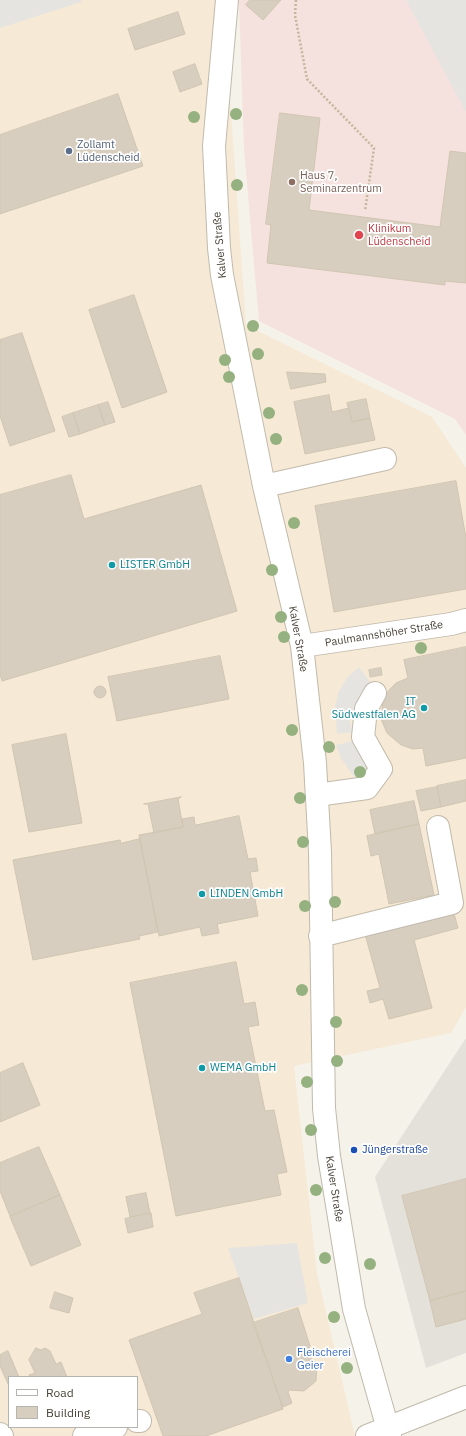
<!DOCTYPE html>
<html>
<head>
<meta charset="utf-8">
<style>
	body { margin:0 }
	#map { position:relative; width:466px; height:1436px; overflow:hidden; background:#f5f2ea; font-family:"IBM Plex Sans",sans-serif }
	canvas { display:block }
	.legend { position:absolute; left:8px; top:1376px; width:130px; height:52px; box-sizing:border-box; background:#fff; border:1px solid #b6b4af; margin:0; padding:5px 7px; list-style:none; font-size:12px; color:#494338 }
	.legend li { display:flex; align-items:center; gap:8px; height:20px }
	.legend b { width:20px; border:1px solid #b6b4af }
</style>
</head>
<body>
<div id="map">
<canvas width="466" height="1436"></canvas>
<ul class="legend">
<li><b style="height:5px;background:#fff"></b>Road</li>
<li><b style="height:11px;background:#d7cebf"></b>Building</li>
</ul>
</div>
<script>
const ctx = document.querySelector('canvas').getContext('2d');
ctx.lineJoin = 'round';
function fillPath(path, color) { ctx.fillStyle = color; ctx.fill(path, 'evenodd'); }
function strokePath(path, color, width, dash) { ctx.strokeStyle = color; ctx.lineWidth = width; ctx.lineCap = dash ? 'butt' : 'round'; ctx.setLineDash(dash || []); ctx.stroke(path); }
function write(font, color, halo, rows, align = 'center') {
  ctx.font = font + ' "IBM Plex Sans",sans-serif'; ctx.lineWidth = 3.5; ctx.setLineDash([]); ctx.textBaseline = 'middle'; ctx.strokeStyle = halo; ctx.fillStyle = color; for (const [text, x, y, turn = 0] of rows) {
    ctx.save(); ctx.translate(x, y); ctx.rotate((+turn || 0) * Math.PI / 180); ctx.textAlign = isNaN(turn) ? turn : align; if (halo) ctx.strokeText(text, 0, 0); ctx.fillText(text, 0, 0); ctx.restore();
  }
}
fillPath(new Path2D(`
	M0,0H223L246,325L432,417L466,468V1007L451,1033L294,1066L317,1273L355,1436H0ZM9,1377H137V1427H9Z`), '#f6e9d5');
fillPath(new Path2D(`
	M466,1038V1353L426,1368L375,1177Z`), '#e4e1db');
fillPath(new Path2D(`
	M239,0H466V435L455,419L259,321L244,149Z`), '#f5e1dd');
fillPath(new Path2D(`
	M0,0H81V2L0,28Z
	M406,0H466V112Z
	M359,667L370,682L359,696L353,711L350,722L352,732L337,734L335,708L338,693L347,678Z
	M353,741L371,768L359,781L352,774L341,758L336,745Z
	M297,1243L308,1303L254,1319L228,1248Z`), '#e6e4e1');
const building = new Path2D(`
	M250,0H281L263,20L246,5Z
	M178,12L185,34L135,50L128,29Z
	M195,64L202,84L180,92L173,72Z
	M118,94L143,166L0,214V135Z
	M280,113L320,118L309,210L440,227L450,151L466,153V283L445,281V285L267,263L271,225L266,224Z
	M134,295L167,392L122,408L89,310Z
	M22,333L55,431L10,446L0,416V340Z
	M287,372L325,374L326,382L291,389Z
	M329,395L332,412L349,408L352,422L370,418L375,440L305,454L294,402Z
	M366,399L370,418L352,422L347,403Z
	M108,402L115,422L105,425L98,405Z
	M98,405L105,425L80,434L73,413Z
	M73,413L80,434L69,437L62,417Z
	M71,475L84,519L201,485L237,611L2,681L0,674V495Z
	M456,481L466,538V589L334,612L315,506Z
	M466,647V758L426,766L423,748L413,749L401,745L387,733L381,719L383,702L389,690L396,683L408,678L404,660Z
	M220,656L229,699L117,721L108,677Z
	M381,668L382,675L370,677L369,670Z
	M94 692a6 6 0 1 1 12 0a6 6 0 1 1-12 0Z
	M66,734L82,823L29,832L12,745Z
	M466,780V801L441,807L437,786Z
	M437,787L441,807L421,811L416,791Z
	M181,797L178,799L183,827L154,833L148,804H144Z
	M414,801L419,824L375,834L370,810Z
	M239,816L248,859L256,858L258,871L250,872L258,916L217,924L219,933L202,936L200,927L159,936L139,835L183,827L182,819L194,817L195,825Z
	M419,824L434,895L389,904L379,854L371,856L367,836Z
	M140,839L158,932L139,936L140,939L33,960L13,860L120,840L121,843Z
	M453,910L458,928L414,940L432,1008L389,1019L383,999L370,1003L367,991L380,988L365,934Z
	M236,962L244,1004L255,1002L259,1025L248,1027L265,1111L274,1110L287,1172L277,1174L281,1195L176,1216L130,983Z
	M23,1063L40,1105L0,1122V1073Z
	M39,1147L60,1195L10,1216L0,1191V1163Z
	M466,1179V1291L430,1301L402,1196Z
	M146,1193L150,1213L130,1217L126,1197Z
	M60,1195L81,1245L31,1266L10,1217Z
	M151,1213L153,1227L128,1233L125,1219Z
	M239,1278L283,1409L206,1436H163L129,1340L202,1314L194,1293Z
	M466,1291V1319L436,1327L430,1301Z
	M55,1292L73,1298L69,1313L50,1308Z
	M298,1308L310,1346L306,1354L317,1364L316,1381L304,1391L289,1390L288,1392L292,1403L283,1407L253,1323Z
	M36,1348L41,1350L45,1348L50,1351L56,1364L61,1362L67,1377H30L29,1375L35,1373L29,1360Z
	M8,1351L19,1377H9V1386L0,1366V1355Z`);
fillPath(building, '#d7cebf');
strokePath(building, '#d1c6b2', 1);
const minor = new Path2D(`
	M227,0L214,146L219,248L222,275L264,486L302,646L315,763L320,852L324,1108L329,1156L354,1309L390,1436
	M264,486L385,459
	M302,646L451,624L466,620
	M317,795L367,788L381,769L363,737L366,709L375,693
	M320,936L452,903L438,827
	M137,1421H140
	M0,1434L2,1436
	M84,1436L116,1427
	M367,1436L466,1397`);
strokePath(minor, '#c1baac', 24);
strokePath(new Path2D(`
	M296,0L295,15L307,79L374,148L365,211`), '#c2b79d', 2.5, [2, 2]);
strokePath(minor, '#fff', 22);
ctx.fillStyle = '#95b180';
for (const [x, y] of [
	[236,114],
	[194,117],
	[237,185],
	[253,326],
	[258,354],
	[225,360],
	[229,377],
	[269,413],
	[276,439],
	[294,523],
	[272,570],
	[281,617],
	[284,637],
	[421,648],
	[292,730],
	[329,747],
	[360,772],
	[300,798],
	[303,842],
	[335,902],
	[305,906],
	[302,990],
	[336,1022],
	[337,1061],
	[307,1082],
	[311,1130],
	[316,1190],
	[325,1258],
	[370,1264],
	[334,1317],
	[347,1368]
]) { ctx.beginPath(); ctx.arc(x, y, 6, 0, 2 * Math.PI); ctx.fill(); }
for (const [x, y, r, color] of [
	[69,151,4,"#5c6f8a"],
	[292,182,4,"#8d6e63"],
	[359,235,5,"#e0444e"],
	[112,565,4,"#0f9aa8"],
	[424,708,4,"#0f9aa8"],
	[202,894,4,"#0f9aa8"],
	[202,1068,4,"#0f9aa8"],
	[354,1150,4,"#1a4fb4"],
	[289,1359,4,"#3f7fe0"]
]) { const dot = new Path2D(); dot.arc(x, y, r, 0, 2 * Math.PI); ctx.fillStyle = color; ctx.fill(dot); strokePath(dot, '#fff', 1.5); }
write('11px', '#4e5e75', '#fff', [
	["Zollamt",77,145],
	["Lüdenscheid",77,158]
], 'left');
write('11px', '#785e54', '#fff', [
	["Haus 7,",300,176],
	["Seminarzentrum",300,189]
], 'left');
write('11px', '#be3a42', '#fff', [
	["Klinikum",368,229],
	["Lüdenscheid",368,242]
], 'left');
write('11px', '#494338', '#fff', [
	["Kalver Straße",220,245,-95],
	["Paulmannshöher Straße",384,634,-9],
	["Kalver Straße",298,639,80],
	["Kalver Straße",334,1189,81]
]);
write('11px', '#0d838f', '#fff', [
	["LISTER GmbH",120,565],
	["IT",416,702,"right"],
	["Südwestfalen AG",416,715,"right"],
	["LINDEN GmbH",210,894],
	["WEMA GmbH",210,1068]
], 'left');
write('11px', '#164399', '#fff', [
	["Jüngerstraße",362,1150]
], 'left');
write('11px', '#366cbe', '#fff', [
	["Fleischerei",297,1353],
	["Geier",297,1366]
], 'left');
</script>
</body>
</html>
